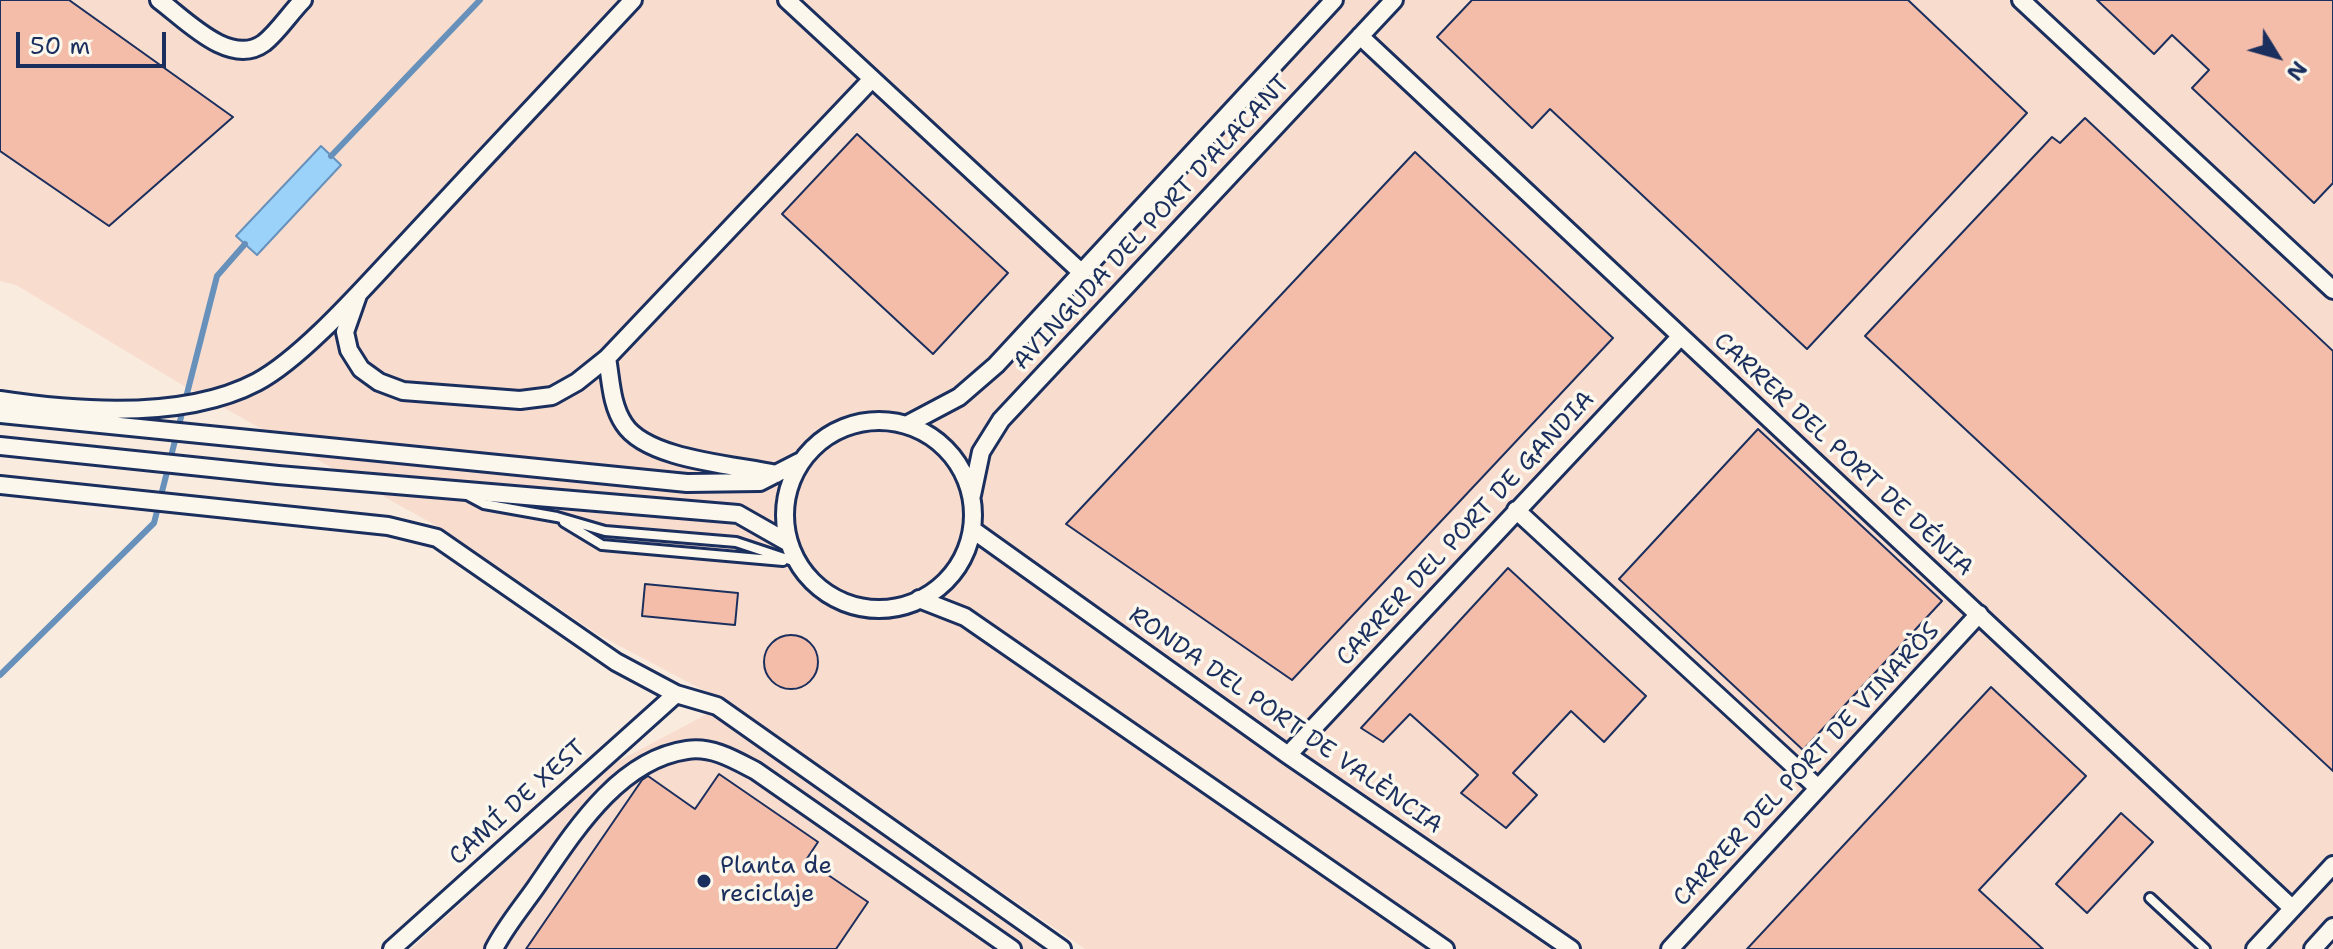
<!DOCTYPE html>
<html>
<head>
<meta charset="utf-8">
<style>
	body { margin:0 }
	#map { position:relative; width:2333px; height:949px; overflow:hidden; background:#faebdf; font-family:"Shantell Sans",sans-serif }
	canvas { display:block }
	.north { position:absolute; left:2237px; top:16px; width:80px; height:80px; -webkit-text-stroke:6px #fbf7ec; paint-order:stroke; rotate:127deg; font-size:22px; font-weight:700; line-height:32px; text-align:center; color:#1b2f5e }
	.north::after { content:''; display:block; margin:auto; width:28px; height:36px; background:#1b2f5e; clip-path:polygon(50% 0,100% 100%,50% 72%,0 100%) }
	.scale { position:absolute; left:16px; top:32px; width:150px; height:36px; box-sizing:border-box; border:4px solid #1b2f5e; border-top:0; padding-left:10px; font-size:24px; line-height:28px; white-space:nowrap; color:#1b2f5e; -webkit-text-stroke:6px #fbf7ec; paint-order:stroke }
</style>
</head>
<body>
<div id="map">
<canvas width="2333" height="949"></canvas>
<div class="north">N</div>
<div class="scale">50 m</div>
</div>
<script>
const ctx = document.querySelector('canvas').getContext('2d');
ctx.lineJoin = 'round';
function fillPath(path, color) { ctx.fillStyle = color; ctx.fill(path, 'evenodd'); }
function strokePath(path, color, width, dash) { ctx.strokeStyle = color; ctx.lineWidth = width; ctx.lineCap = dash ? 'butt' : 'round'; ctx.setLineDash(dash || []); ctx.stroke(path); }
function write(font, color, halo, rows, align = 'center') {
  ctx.font = font + ' "Shantell Sans",sans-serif'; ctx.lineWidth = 7; ctx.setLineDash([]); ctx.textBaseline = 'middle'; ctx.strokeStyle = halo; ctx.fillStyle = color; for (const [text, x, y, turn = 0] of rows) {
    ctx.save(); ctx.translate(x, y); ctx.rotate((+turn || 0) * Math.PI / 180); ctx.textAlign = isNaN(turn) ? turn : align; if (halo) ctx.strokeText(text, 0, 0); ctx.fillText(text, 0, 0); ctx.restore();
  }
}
fillPath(new Path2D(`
	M0,0H2333V949H1085L718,698L597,634L444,530L179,383L16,285L0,281Z
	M709,713L1049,949H411L611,765Z`), '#f8ddcf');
const water = new Path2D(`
	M321,146L341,165L257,255L236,236Z`);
fillPath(water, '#9ad2f9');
strokePath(water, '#6791bb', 2);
strokePath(new Path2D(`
	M331,156L480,0
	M0,675L154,523L217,276L245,244`), '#6791bb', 6);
const building = new Path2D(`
	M0,0H69L233,117L109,226L0,151Z
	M1472,0H1908L2027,113L1807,349L1550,109L1532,128L1437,37Z
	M2097,0H2333V183L2314,203L2192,88L2209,70L2172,35L2154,54Z
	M2085,118L2333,351V771L1865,336L2052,137L2060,143Z
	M857,134L1008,273L933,354L782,214Z
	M1415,152L1613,338L1292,680L1066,524Z
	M1758,429L1942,601L1803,750L1619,579Z
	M1508,568L1646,696L1604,742L1571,711L1513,773L1537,795L1506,828L1461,793L1478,775L1410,714L1383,742L1361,728Z
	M645,584L738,593L735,625L642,616Z
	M764 662a27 27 0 1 1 54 0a27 27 0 1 1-54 0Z
	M1991,687L2086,776L1979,890L2043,949H1747Z
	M719,774L818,842L806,860L868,902L836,949H526L642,780L648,776L695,809Z
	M2121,813L2153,842L2087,913L2056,884Z`);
fillPath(building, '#f4bda9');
strokePath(building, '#1b2f5e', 2);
const service = new Path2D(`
	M469,496L484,504L557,517L605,531L736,542L796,562
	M564,522L602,545L783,561
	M2150,898L2205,949`);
const minor = new Path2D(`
	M159,0C185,19 230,68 264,43C278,32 290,13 303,0
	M787,0L1081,272
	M2021,0L2333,290
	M1360,36L2292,908
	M358,295L345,332L349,350L361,369L379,382L403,391L520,400L552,396L577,382L607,358L871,80
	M607,358C611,380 611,405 624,424C647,460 736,465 776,474
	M0,400C79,412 185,420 257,382C304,357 367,284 404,245C480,163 556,82 633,0
	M0,414L687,483L760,482L799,462
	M785 515a94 94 0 1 1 188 0a94 94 0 1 1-188 0Z
	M908,424L959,397L996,365L1334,0
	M0,446L278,475L738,514L789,543
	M0,485L388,526L437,538L616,662L676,694L717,706L1062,949
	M972,495L981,452L1001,420L1394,0
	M1516,510L1818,788
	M973,530L1288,755L1571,949
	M919,599L965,617L1445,949
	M1288,755L1680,337
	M392,949L676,694
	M494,949C505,927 522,907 536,887C572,835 617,760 687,750C712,746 735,760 756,771L1012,949
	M1670,949L1979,614
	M2255,949L2333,865
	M2313,949L2333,927`);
strokePath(service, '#1b2f5e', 14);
strokePath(minor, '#1b2f5e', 22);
strokePath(service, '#fbf7ec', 8);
strokePath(minor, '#fbf7ec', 16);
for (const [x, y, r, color] of [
	[704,881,8,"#1b2f5e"]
]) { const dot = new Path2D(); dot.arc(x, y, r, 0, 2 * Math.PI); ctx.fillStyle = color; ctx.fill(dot); strokePath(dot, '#fbf7ec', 3); }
write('24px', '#1b2f5e', '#fbf7ec', [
	["AVINGUDA DEL PORT D'ALACANT",1152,223,-47],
	["CARRER DEL PORT DE DÉNIA",1843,455,43],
	["CARRER DEL PORT DE GANDIA",1466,529,-47],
	["RONDA DEL PORT DE VALÈNCIA",1285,721,35],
	["CARRER DEL PORT DE VINARÒS",1807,765,-47],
	["CAMÍ DE XEST",518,803,-42]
]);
write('24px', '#1b2f5e', '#fbf7ec', [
	["Planta de",720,867],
	["reciclaje",720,895]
], 'left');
</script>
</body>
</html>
